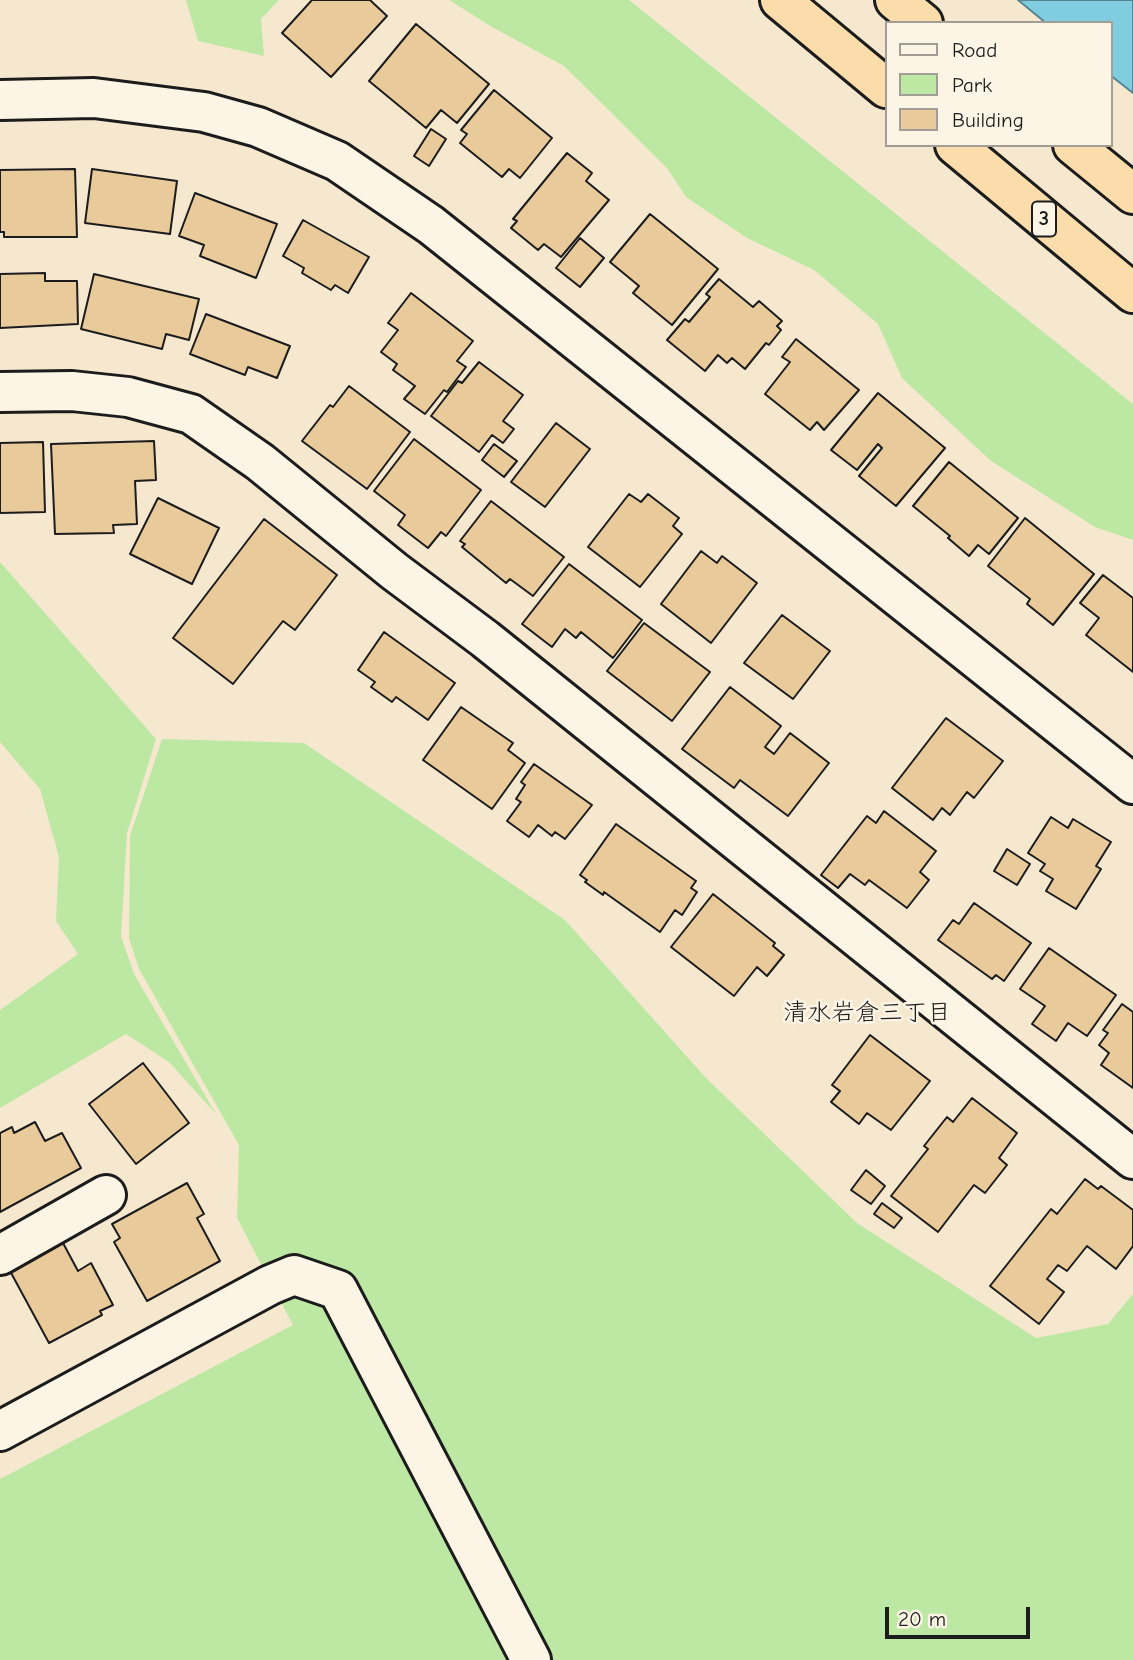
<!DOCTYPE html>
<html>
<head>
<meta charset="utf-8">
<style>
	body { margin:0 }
	#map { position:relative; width:1133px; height:1660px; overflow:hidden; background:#f6e8cf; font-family:"Comic Neue",sans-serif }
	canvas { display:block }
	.legend { position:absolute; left:885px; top:21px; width:228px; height:126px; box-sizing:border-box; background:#fcf5e5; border:2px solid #a29e95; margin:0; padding:9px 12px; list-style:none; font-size:21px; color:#1c1c1c }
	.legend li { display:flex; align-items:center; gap:14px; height:35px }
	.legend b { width:35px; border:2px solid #a29e95 }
	.scale { position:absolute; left:885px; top:1607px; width:145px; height:32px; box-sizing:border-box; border:4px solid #1c1c1c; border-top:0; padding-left:9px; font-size:21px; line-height:24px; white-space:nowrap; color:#1c1c1c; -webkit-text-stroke:5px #fcf5e5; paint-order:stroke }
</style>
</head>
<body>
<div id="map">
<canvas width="1133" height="1660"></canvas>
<ul class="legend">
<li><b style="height:9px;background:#fcf5e5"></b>Road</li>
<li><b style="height:19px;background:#bde8a4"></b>Park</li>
<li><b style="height:19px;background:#e8ca9b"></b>Building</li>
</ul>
<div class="scale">20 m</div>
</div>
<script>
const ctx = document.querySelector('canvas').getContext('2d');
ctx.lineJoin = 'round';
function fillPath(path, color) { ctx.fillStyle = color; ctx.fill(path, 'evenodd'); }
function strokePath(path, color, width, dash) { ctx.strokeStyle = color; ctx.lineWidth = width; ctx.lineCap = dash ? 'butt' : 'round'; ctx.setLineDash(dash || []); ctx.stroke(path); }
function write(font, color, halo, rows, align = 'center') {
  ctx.font = font + ' "Comic Neue","Klee One",sans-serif'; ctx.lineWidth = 5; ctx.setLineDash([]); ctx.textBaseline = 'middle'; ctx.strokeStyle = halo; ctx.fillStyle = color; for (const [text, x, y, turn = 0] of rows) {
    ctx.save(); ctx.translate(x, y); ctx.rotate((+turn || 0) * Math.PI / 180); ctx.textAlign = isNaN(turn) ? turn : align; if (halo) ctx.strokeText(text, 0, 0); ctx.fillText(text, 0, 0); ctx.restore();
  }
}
fillPath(new Path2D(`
	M186,0H279L261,19L264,56L198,41Z
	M449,0H629L1133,404V540L1095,527L991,461L902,378L878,324L814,270L747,238L686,197L667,168L564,66L492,27Z
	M0,562L156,739L127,833L121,936L134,974L216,1114L169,1062L126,1034L0,1108V1010L78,954L56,921L59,857L40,789L0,742Z
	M162,739L304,743L565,920L705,1077L857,1223L1036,1338L1108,1324L1133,1294V1660H0V1479L293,1325L237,1218L239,1145L139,969L129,938L130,836Z`), '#bde8a4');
const water = new Path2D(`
	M1018,0H1133V93L1110,75V23H1046Z`);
fillPath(water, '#7fcdde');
strokePath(water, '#578690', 2);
const building = new Path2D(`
	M312,0H370L387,16L331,77L282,33Z
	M416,24L489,84L457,123L441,110L426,128L369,81Z
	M494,90L552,138L520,178L509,169L502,177L460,143L467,134L461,130Z
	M431,129L446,139L429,166L414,156Z
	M567,153L592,173L586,181L609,200L561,257L544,244L538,250L511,228L517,221L513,219Z
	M75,169L77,237H4V232H0V170Z
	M92,169L177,181L170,234L85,223Z
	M195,193L277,224L256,278L200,256L204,245L179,236Z
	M650,214L718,269L672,325L633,293L639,286L610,262Z
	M303,220L369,257L348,293L335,285L331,290L302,273L304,268L283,256Z
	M580,238L604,258L580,287L556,268Z
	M45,273V281H77L78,324L0,328V274Z
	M94,274L199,299L189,340L166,334L162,349L81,329Z
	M719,279L753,307L759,301L782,321L777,326L781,330L769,345L766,343L745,369L732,358L727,363L718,355L705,371L667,340L685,319L689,322L710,297L706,294Z
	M411,293L473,341L457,361L466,367L447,392L444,390L425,414L404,399L415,386L393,370L397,364L381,352L398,330L388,323Z
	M206,314L290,346L277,378L248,367L245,375L190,354Z
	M796,339L859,390L824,430L817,422L810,430L765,394L790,362L782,357Z
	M479,362L523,395L503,421L514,429L503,443L492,435L479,452L431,416L458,381L462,383Z
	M349,386L410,432L367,489L302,441L330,405L333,407Z
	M878,393L945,448L896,506L859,476L882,448L878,444L857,470L831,450Z
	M556,423L590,449L545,507L511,482Z
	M414,439L481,490L446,536L441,532L428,548L398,525L405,515L374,491Z
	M154,441L156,480L135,481L137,524L113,525L114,533L55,534L51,444Z
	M43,442L45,512L0,513V443Z
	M494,444L517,461L504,477L482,460Z
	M949,462L1018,518L989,554L978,545L969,556L948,538L950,536L913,506Z
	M629,494L641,502L648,494L679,518L673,526L682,534L640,587L588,547Z
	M158,498L219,528L192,584L130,554Z
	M491,501L564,557L533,596L510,579L506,583L462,547L465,544L460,541Z
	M1025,518L1094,574L1053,625L1027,604L1030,599L988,566Z
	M264,519L337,575L295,630L283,621L233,684L173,638Z
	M701,551L717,563L722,556L757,583L711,643L661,604Z
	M569,564L642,620L613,658L581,632L576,638L565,629L552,647L522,624Z
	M1103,575L1133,598V672L1086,635L1099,618L1080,603Z
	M782,615L830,651L793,699L744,663Z
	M644,623L710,672L672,721L607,671Z
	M384,632L455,683L428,720L396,697L392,702L371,687L375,682L358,670Z
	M730,687L781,726L765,747L774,754L790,733L829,763L788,816L740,780L734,788L682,749Z
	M461,707L513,743L508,750L525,763L492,809L423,760Z
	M946,718L1003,761L974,798L967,792L950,815L942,808L933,820L892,788Z
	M534,764L592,805L565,839L555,832L552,836L538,825L529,837L507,821L521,802L516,799L525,785L521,782Z
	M884,811L936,851L920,872L929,880L907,908L869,880L865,885L850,874L838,888L821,875L867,816L876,823Z
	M1051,817L1068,828L1073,819L1111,842L1096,866L1101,869L1076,909L1046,891L1053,879L1040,871L1045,864L1028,853Z
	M616,824L696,881L691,888L697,892L682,915L675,910L660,932L604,892L603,895L585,882L587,880L580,875Z
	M1007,849L1030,864L1017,885L994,871Z
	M713,894L775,943L773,946L784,955L767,976L757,967L734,996L671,947Z
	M974,903L1031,943L1004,981L996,975L992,979L938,940L953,920L959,924Z
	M1049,948L1116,995L1087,1036L1068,1023L1056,1041L1032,1024L1045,1006L1020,989Z
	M1122,1004L1133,1012V1088L1101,1065L1109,1053L1099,1045L1108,1033L1103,1030Z
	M870,1035L930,1081L891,1130L867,1113L859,1124L831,1102L840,1091L832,1085Z
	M143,1063L189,1123L136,1164L89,1104Z
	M972,1098L1017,1133L999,1158L1007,1165L985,1193L974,1185L938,1232L891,1196L928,1149L924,1146L947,1117L953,1122Z
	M35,1122L45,1141L62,1133L81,1168L0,1212V1133L12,1127L14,1133Z
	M866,1170L885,1186L871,1204L851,1190Z
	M1085,1179L1098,1189L1101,1186L1133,1210V1246L1116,1269L1087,1246L1067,1271L1058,1265L1047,1279L1064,1292L1039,1324L990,1286L1051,1209L1057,1214Z
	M187,1183L204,1214L197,1218L220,1261L147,1301L114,1242L120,1238L112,1224Z
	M882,1203L902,1218L894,1228L874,1214Z
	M63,1243L78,1271L91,1263L113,1305L100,1311L102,1315L49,1343L10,1271Z`);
fillPath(building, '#e8ca9b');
strokePath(building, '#1c1c1c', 2);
const minor = new Path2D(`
	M0,100L94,98L204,112L258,127L337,161L431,225L1133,784
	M0,392L72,391L128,397L191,414L260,462L394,571L485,639L1133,1159
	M0,1255L106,1195
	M0,1431L270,1285L294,1275L338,1290L531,1660`);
const highway = new Path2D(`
	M780,0L886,88
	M895,0L923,23
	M955,145L1133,293
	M1073,145L1133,194`);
strokePath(minor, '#1c1c1c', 44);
strokePath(highway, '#1c1c1c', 44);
strokePath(minor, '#fcf5e5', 38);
strokePath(highway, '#faddab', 38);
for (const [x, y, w] of [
	[1044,219,24]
]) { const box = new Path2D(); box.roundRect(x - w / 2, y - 17.5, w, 35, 5); ctx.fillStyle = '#fcf5e5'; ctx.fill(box); strokePath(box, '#1c1c1c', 2); }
write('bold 21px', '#1c1c1c', null, [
	["3",1044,219]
]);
write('24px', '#1c1c1c', '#fcf5e5', [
	["清水岩倉三丁目",867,1013]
]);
</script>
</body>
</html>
